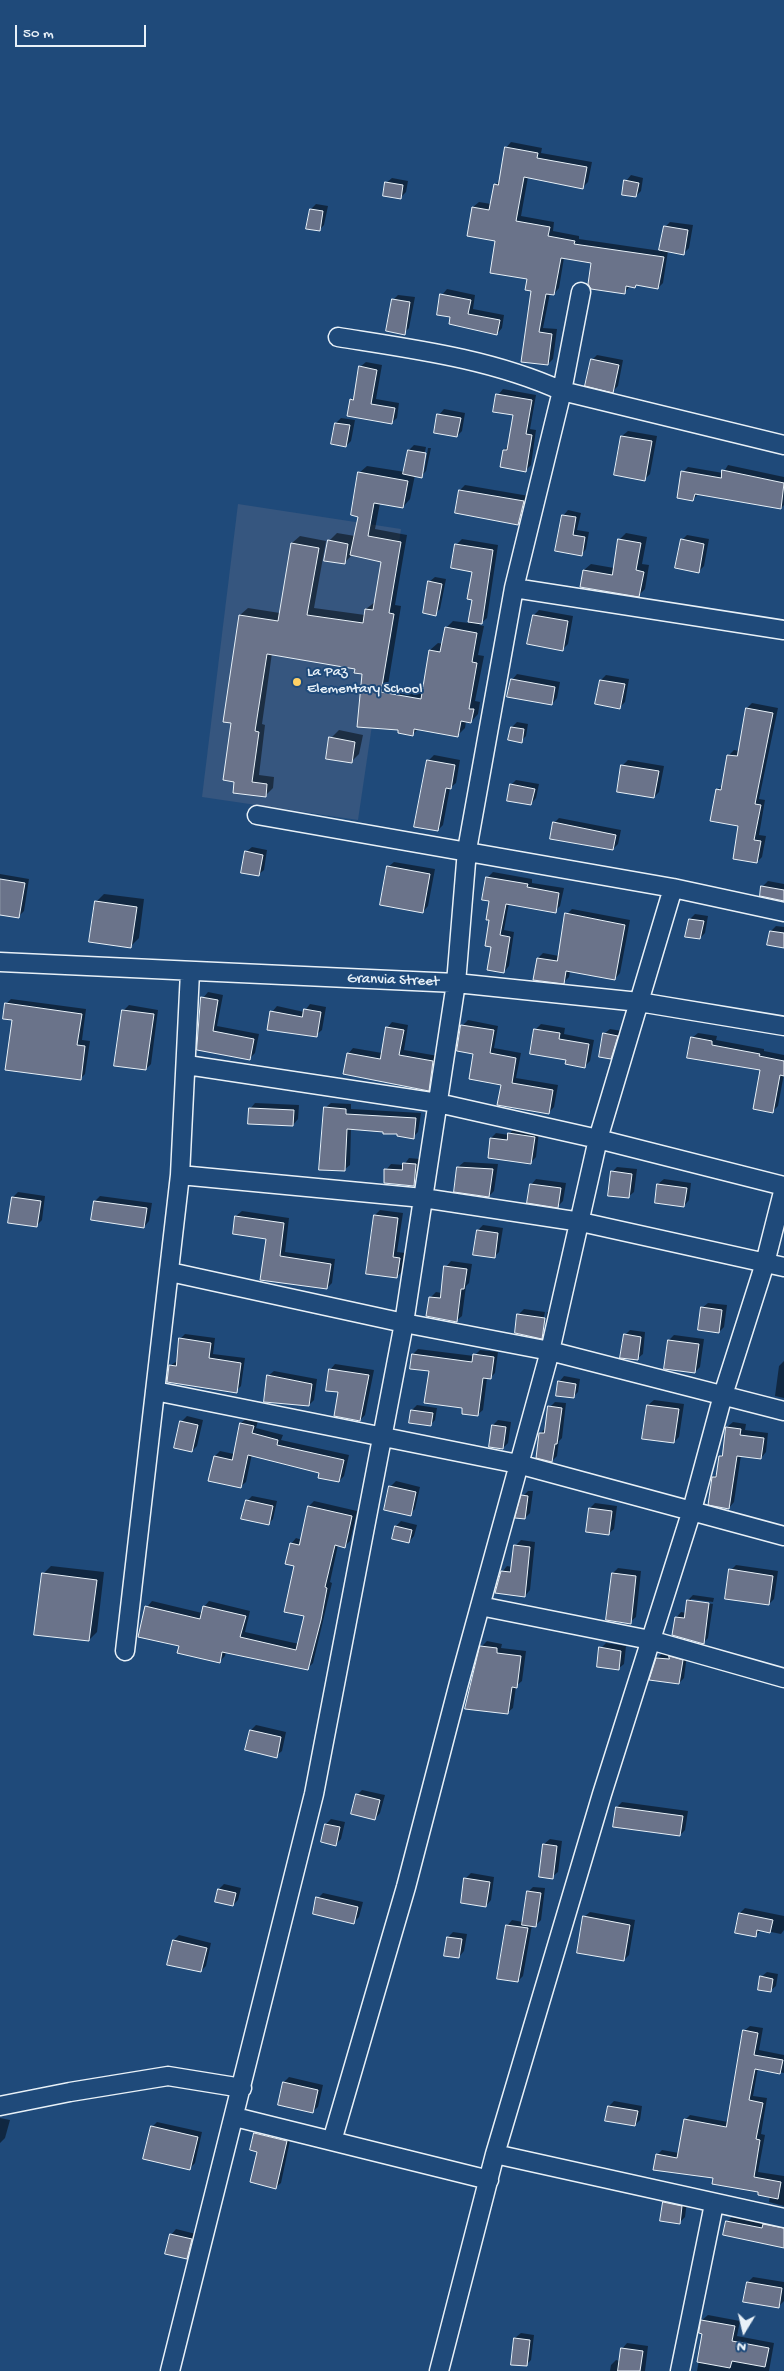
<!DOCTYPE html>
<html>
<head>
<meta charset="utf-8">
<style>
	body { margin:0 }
	#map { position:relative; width:784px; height:2371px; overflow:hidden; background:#1f4a7a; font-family:"Gochi Hand",sans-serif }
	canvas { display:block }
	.north { position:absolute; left:719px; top:2306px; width:50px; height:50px; -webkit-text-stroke:4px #1f4a7a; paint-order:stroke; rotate:189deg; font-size:14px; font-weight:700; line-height:20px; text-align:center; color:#e8f1f8 }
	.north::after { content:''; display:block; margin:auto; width:18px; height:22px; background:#e8f1f8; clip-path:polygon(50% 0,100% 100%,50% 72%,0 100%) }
	.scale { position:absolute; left:15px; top:25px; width:131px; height:22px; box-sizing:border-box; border:2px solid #e8f1f8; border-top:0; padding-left:6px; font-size:15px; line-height:18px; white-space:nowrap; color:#e8f1f8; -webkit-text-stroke:4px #1f4a7a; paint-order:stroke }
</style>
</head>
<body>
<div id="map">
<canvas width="784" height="2371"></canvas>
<div class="north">N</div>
<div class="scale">50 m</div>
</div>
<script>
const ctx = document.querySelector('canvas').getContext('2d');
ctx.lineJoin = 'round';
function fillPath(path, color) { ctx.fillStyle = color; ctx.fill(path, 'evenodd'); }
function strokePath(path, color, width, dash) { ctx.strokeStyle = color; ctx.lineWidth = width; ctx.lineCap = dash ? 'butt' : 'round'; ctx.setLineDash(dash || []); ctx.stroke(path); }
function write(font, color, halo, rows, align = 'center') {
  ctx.font = font + ' "Gochi Hand",sans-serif'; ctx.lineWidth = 4; ctx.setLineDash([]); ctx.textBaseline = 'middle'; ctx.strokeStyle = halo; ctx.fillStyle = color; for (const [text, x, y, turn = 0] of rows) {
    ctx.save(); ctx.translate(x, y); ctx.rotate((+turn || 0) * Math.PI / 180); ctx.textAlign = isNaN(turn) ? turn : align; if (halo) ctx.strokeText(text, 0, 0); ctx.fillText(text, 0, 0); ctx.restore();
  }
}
fillPath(new Path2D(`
	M238,504L401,529L358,820L202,797Z`), '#36567f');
fillPath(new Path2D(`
	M511,142L542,148L541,153L592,162L588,182L583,187L528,177L521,216L554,222L553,231L579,236V239L661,251L665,227L670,222L693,225L689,248L684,253L668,251L663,283L658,288L637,284L635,286H630L624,293L593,262L564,258L559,288L554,294L550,293L543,328L557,329L553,359L548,364L522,361L532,290L529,278L497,240L473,207L479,202L491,204L495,185L501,179L506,148Z
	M631,175L643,178L641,191L636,196L626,181Z
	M392,178L408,181L406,192L400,198L386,183Z
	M316,204L328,206L324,225L319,230L308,228L311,209Z
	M447,289L475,295L473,309L504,315L502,328L497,334L451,316L442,295Z
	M398,295L415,297L409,328L404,333L393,300Z
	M597,355L623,360L618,386L613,391L592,360Z
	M366,362L382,365L376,399L399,403L397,418L391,423L351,400L355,396L360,367Z
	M503,389L536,395L530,429L536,430L531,465L526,470L504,450L509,445L515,414L498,395Z
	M444,409L465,413L462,431L457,436L439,415Z
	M341,418L355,420L351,441L346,446L336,423Z
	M628,431L657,436L650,474L645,479L622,436Z
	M414,445L426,447L421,472H424L428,448H431L426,471L421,476L415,475L410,499L403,507L380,503L375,529L407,535L395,605L401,606L388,685L424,691L430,650L438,643L443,644L446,628L453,621L469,623L473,599V571L452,567L457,544L462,539L498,545L487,618L479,625L484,626L478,655L484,656L475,701L480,702L478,714L471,722L466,721L465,728L457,736L418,729L412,735L363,673L357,668L272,653L262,724L265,725L259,775L274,777L273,788L265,796L236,781L232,722L224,721L240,615L248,608L280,613L292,543L300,536L326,541L314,608L365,615L366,609L375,602L382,561L353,554L344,563L329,541L337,533L355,536L360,516L359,473L367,466L405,472L409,450Z
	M728,465L784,477V505L781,508L699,493L693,500L683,472L688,467L723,473Z
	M465,485L529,496L523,518L518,523L456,512L460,490Z
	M568,510L581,513L577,530L589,532L586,549L581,555L563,516Z
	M626,533L647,537L642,564L649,565L645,589L639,595L584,570L591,564L614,568L619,540Z
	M687,535L709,539L704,566L699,571L682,540Z
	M435,577L446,579L440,609L435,614L429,582Z
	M539,610L573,616L568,644L563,649L534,615Z
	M517,674L560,682L557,698L552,704L512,680Z
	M606,675L629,679L625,702L620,707L601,680Z
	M752,703L778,708L759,799L765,800L759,835L766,836L762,857L757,862L740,825L717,790L723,785L729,755L734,750L739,751L747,708Z
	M517,722L528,724L526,736L521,741L512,727Z
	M339,730L363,735L359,754L351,762L331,738Z
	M434,755L460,760L456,783L450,788L443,825L438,830L429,760Z
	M628,760L664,766L659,792L654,797L623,765Z
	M516,780L539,784L536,798L531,804L511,785Z
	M559,818L621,830L618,844L613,849L554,823Z
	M252,847L267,850L264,870L258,875L246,852Z
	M394,862L435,869L428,906L423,912L388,867Z
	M493,872L532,879V883L564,888L560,906L555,911L509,903L504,930L514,932L509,966L504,972L492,946L490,900L484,899L488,877Z
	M0,874L29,879L24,911L18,917L0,914Z
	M768,881L784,884V901L762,887Z
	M104,894L144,899L139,938L131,946L96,902Z
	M572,909L630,920L620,973L615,979L570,971L569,977L564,982L538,958L543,953L559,956L567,914Z
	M695,914L708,916L705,933L700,938L690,919Z
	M776,926L784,927V947L769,944L771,931Z
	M208,992L223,995L217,1026L259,1034L255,1053L250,1058L198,1049L203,998Z
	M11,999L86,1009L82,1040L90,1041L85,1074L80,1079L13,1019L6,1004Z
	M310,1004L326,1007L322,1030L316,1035L272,1012L277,1006L304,1012Z
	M129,1005L158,1010L151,1064L146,1069L123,1011Z
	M468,1020L498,1026L494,1048L521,1053L516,1078L558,1085L554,1107L549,1112L502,1084L475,1053L463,1025Z
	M392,1022L408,1025L404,1050L438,1056L434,1084L428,1090L348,1054L353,1048L382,1053L387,1028Z
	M541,1024L565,1028L564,1034L594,1040L590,1061L585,1066L567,1059L536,1029Z
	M610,1029L622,1031L616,1052L610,1058L604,1034Z
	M698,1033L717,1036L716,1040L764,1049V1051L784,1055V1074L778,1106L773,1111L762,1069L692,1038Z
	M255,1103L299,1105L298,1119L293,1125L250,1109Z
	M331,1103L351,1104V1109L421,1113L418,1132L413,1137L384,1130L351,1129L350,1165L344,1170L325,1108Z
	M514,1128L539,1132L536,1157L530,1163L491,1138L496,1133L509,1135Z
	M409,1158L420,1159L419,1180L414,1185L386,1170L391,1164L404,1165Z
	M464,1162L498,1164L494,1191L489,1196L458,1167Z
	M617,1167L637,1169L634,1192L628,1197L612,1172Z
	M536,1179L566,1183L563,1201L558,1206L531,1185Z
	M664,1179L691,1183L689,1200L684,1206L656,1202L658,1184Z
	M18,1192L45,1196L42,1220L37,1225L13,1197Z
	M100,1196L152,1203L149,1221L144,1227L95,1201Z
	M380,1210L403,1213L397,1252L405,1253L402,1271L397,1277L375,1215Z
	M242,1211L289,1218L285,1252L335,1259L332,1283L327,1288L261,1279L267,1238L234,1233L236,1216Z
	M483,1225L503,1228L499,1252L494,1257L478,1230Z
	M451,1261L472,1264L469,1283L466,1286L462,1316L456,1321L430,1298L436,1292L442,1293L446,1267Z
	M708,1303L727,1305L724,1327L719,1332L702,1308Z
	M524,1309L545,1312L541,1333H544L547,1312L550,1313L547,1332L542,1337L516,1332L519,1314Z
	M630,1330L645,1332L643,1354L637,1359L625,1335Z
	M185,1334L215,1338L213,1354L245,1358L241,1386L236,1391L170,1366L177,1361L180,1339Z
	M674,1335L704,1339L700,1367L695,1372L669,1340Z
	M418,1349L474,1356L480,1350L498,1352L495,1373L490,1378H487L483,1410L477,1415L464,1407L413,1354Z
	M784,1361V1398L775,1396L779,1366Z
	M335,1364L374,1370L365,1415L360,1420L339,1391L330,1370Z
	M274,1371L317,1379L314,1400L309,1405L268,1376Z
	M564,1376L580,1379L578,1392L573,1397L559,1382Z
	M654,1400L684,1404L679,1437L674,1442L644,1438L648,1405Z
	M555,1402L566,1403L562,1438L559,1441L557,1456L552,1461L541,1433L546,1427L550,1407Z
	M417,1405L437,1408L435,1420L430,1425L412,1410Z
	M187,1416L203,1420L197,1446L192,1451L181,1422Z
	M247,1418L258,1421L256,1428L283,1435L281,1440L349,1455L344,1476L339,1481L320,1472L252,1454L246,1482L240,1487L215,1456L220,1451L234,1454L241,1423Z
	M498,1420L511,1422L508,1443L503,1448L493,1425Z
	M733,1422L746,1424L745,1430L768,1433L766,1452L761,1458L741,1455L734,1502L729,1508L713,1477L718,1473L720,1456L724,1453L727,1427Z
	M396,1481L420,1487L415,1509L410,1514L390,1487Z
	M528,1491H533L530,1513L525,1518L523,1496Z
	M252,1496L277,1501L273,1519L268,1524L247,1501Z
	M314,1501L357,1511L350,1541L345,1546L338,1545L330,1582L332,1583L313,1663L308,1668L226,1651L225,1656L220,1661L180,1645L147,1607L152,1601L202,1613L204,1607L209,1601L250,1611L245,1632L299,1644L306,1615L291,1544L296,1538L302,1540L309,1506Z
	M595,1503L617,1506L614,1529L608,1534L590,1508Z
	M401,1521L417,1525L414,1536L409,1542L396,1526Z
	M521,1540L535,1542L530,1590L525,1596L502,1572L507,1566L512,1567L515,1546Z
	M736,1565L778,1571L774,1599L769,1604L731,1570Z
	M51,1566L104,1572L97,1632L89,1640L43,1574Z
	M618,1568L641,1571L636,1617L630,1622L613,1573Z
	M693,1595L714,1598L713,1602L691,1599V1601L713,1604L708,1638L703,1643L676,1618L681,1612L686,1613L688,1600Z
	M487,1641L502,1644L501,1648L526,1651L522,1681L516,1686L513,1708L507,1713L481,1647Z
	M606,1643L626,1646L624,1664L618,1669L601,1648Z
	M663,1653L687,1655L684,1678L679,1683L657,1658Z
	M256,1725L286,1732L282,1751L276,1756L247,1749L251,1730Z
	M362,1790L385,1795L380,1813L375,1819L357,1795Z
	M622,1802L688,1811L685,1830L680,1835L617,1807Z
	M331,1819L345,1822L341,1839L336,1844L322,1841L326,1824Z
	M550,1839L562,1841L558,1872L552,1877L544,1844Z
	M471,1873L494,1877L491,1900L486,1906L465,1879Z
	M224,1884L241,1888L238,1900L233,1905L219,1889Z
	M533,1887L545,1888L541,1920L536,1925H532L523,1976L518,1981L507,1926L512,1920L523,1922L528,1892Z
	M323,1893L363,1902L359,1917L354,1922L318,1898Z
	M745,1908L784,1916V1930L781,1934L761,1930L755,1936L740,1913Z
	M590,1912L635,1920L629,1955L624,1960L584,1917Z
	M453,1932L467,1934L464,1951L459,1957L448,1937Z
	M179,1935L211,1943L206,1966L201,1971L174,1940Z
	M767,1972L778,1974L776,1986L770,1991L761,1977Z
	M750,2026L763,2028L759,2050L784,2055V2073L758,2068L753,2096L767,2098L761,2134L765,2135L758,2172L784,2176V2206L769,2202L770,2196L760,2191L714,2177L657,2155L662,2150L679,2153L685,2120L690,2115L728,2122L744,2031Z
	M289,2077L323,2085L318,2107L312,2112L279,2104L284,2082Z
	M614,2101L642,2106L640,2120L635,2125L607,2120L609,2106Z
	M0,2118L10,2120L5,2138L0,2143Z
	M157,2122L202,2132L195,2163L190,2168L152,2127Z
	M260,2128L291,2136L281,2183L275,2188L258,2151L255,2133Z
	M669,2198L687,2201L685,2217L679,2223L664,2203Z
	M732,2217L766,2223L769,2220L784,2223V2247L727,2222Z
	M176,2229L196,2234L192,2253L187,2258L171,2235Z
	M753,2277L784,2282V2301L778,2307L748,2282Z
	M708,2315L740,2321L737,2336L774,2343L769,2371H697L704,2333L702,2320Z
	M521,2333L534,2335L531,2360L526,2365L515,2338Z
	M627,2343L648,2346L645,2371H610L611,2365L616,2360L620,2361L622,2349Z`), '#0007');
const building = new Path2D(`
	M505,147L538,153L537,158L587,167L583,189L524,177L516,221L550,227L548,236L575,241L574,244L664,257L658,289L636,285L635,288L626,286L625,294L591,289L588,284L591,263L561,258L554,295L546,294L539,332L552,334L548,365L521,362L531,291L525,290L527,279L490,273L495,241L467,236L472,207L489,210L494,184L498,185Z
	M624,180L639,183L636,197L622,195Z
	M385,182L403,185L401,199L383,196Z
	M310,209L323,211L320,231L306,229Z
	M664,226L688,230L684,255L659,250Z
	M440,294L471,300L468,314L500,320L497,335L449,324L450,317L437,315Z
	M392,299L410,302L405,335L386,331Z
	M591,359L619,365L613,393L585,386Z
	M359,366L377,370L371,404L395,408L392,424L347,416L350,399L353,400Z
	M496,394L532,400L526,434L532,435L526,472L500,467L503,450H507L513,415L493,412Z
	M437,414L461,418L457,437L434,433Z
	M335,423L350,425L346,447L331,444Z
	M621,436L652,441L645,481L614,475Z
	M408,450L426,453L422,478L403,474Z
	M722,470L784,483L781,509L695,494L693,501L677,498L681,471L721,478Z
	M358,472L408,481L403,508L374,503L368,536L401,542L389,613L394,614L381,692L421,699L429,650L440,652L445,627L477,633L472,662L477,663L469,709H474L471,723L461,721L458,737L414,729L413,736L398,733V730L357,727L362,674L354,673L355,669L267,654L255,731L259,732L252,782L267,784L266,797L233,793L234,782L223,780L231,723L223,722L239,615L278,621L291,543L319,548L307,615L363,623L365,609L373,610L381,562L350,555L358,517L351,515Z
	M459,490L524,501L518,525L455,513Z
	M562,515L576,517L573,535L585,537L582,556L555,551Z
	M618,539L641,543L636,570L644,572L639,597L580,587L583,570L612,575Z
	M681,539L704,544L699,573L675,568Z
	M328,540L348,544L345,564L324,561Z
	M455,544L493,550L482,624L468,622L472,600L467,599L472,572L451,568Z
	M428,581L442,584L436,616L423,613Z
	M533,615L568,621L563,651L527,644Z
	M511,679L555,687L552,705L507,697Z
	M600,680L625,684L620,709L595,704Z
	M746,708L773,713L755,804L761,805L754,840L761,841L757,863L733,859L738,826L710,821L716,789L721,790L727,755L737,756Z
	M511,727L524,729L522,743L508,740Z
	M329,737L355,742L352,763L326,759Z
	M427,760L455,765L451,789L446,788L438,831L414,827Z
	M621,765L659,771L654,798L617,792Z
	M510,784L535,789L531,805L507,801Z
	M553,822L616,835L613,850L550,839Z
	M245,851L263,855L259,876L241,873Z
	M387,866L430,874L423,913L380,905Z
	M486,877L528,884L527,887L559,893L556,913L506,904L500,935L510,937L504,973L487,970L491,947L485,946L489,920H486L489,901L482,900Z
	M0,879L25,883L19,918L0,915Z
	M761,886L784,890V901L760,896Z
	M95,901L137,907L131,948L89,942Z
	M565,913L625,925L615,980L566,971L564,984L533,980L537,958L557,961Z
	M689,919L704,921L700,939L685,937Z
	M770,931L784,933V948L767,945Z
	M201,997L218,1000L213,1031L254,1039L250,1060L197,1050Z
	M5,1003L82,1014L77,1045L85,1046L81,1080L5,1070L12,1020L3,1019Z
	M304,1009L321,1012L317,1037L267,1030L270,1011L302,1017Z
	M122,1010L154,1014L146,1070L114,1066Z
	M461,1025L494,1030L490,1053L516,1058L512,1083L553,1090L549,1114L497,1105L501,1085L469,1079L473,1054L457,1051Z
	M386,1027L404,1030L399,1055L433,1061L429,1091L343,1074L347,1053L380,1059Z
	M534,1029L560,1033L559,1039L589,1044L585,1068L565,1064L566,1060L530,1054Z
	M603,1033L618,1036L611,1059L599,1057Z
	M691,1037L712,1041V1045L760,1054L759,1056L784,1061V1076L780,1075L773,1113L753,1109L760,1070L687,1058Z
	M324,1107L346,1109V1114L416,1118L414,1139L397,1136V1134H383V1132L347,1129L345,1171L319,1170Z
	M249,1108L294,1110L293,1126L248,1124Z
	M508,1133L535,1137L531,1164L488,1158L490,1138L507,1140Z
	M403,1163L416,1164L414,1186L384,1183V1169L402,1170Z
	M457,1167L493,1169L489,1197L454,1192Z
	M611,1171L632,1174L629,1198L608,1196Z
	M530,1184L561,1188L558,1208L527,1203Z
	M657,1184L687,1188L684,1207L655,1203Z
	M12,1197L41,1201L37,1227L8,1223Z
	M94,1201L147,1208L144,1228L91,1220Z
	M374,1215L398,1218L393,1257L400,1258L397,1278L366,1274Z
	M235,1216L284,1223L280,1256L331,1264L327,1289L260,1280L266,1239L233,1234Z
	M477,1230L498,1233L495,1258L473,1255Z
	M444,1266L467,1269L464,1289H461L457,1322L426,1316L429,1297L440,1298Z
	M701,1307L722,1310L719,1333L698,1330Z
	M517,1314L545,1318L542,1339L515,1333Z
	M624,1334L641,1337L638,1360L620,1358Z
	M179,1338L211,1343L209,1358L241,1363L237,1393L167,1382L169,1365L176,1366Z
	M668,1340L699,1344L695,1373L664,1369Z
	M412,1354L472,1362L473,1354L494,1357L491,1379L483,1378L478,1416L462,1414V1408L424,1403L429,1371L410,1369Z
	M329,1369L369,1375L360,1421L334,1416L338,1392L326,1391Z
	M267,1375L312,1384L309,1406L264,1402Z
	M558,1381L576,1384L574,1398L556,1396Z
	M647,1405L679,1409L674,1443L642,1439Z
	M548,1406L562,1408L557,1444H555L552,1462L536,1458L539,1433H544Z
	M411,1410L433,1413L431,1426L409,1423Z
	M180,1421L198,1425L192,1452L174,1448Z
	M240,1423L254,1426L252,1433L278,1440L277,1445L344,1460L339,1482L318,1478L319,1473L248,1455L241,1488L208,1481L214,1456L232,1460Z
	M492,1425L506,1427L503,1449L489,1447Z
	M726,1427L741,1429L740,1435L764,1438L761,1459L737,1456L729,1509L708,1505L712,1477H716L719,1456H722Z
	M389,1486L416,1492L411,1516L384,1510Z
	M521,1495L528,1496L525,1519L515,1518Z
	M246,1500L273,1506L269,1525L241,1519Z
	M308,1506L352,1516L345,1548L335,1545L325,1587L327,1588L321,1620L308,1670L222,1652L220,1663L177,1653L179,1646L138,1637L145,1606L200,1619L203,1606L246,1616L240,1637L296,1650L304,1616L284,1612L294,1566L285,1564L290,1543L299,1545Z
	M589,1508L612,1511L609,1535L586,1532Z
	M395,1526L412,1530L409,1543L392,1539Z
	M514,1545L530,1547L525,1597L495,1593L501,1571L510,1572Z
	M729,1569L773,1576L769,1605L725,1599Z
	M42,1573L97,1580L89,1641L34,1635Z
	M612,1573L636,1576L631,1624L606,1620Z
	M687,1600L709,1603L704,1644L672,1635L675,1617L684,1618Z
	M480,1646L497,1648V1653L521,1656L517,1688L512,1687L508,1714L465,1709Z
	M599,1647L621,1651L619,1670L597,1667Z
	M669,1656L683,1660L679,1684L649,1680L656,1658L669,1659Z
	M250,1730L281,1737L277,1758L245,1750Z
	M356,1794L380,1800L375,1820L351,1814Z
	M616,1807L683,1816L680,1836L613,1827Z
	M325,1824L340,1827L336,1846L321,1842Z
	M543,1844L557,1846L553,1879L539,1877Z
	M464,1878L490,1882L486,1907L461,1903Z
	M218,1889L236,1893L233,1906L215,1902Z
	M527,1891L541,1893L536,1927L522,1925Z
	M316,1897L358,1907L354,1924L313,1914Z
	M739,1913L773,1920L770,1933L757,1930L756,1937L735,1933Z
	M583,1916L630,1925L624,1961L577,1953Z
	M506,1925L528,1928L518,1982L497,1979Z
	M447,1937L462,1939L459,1958L444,1956Z
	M173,1940L207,1948L201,1972L167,1965Z
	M760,1976L773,1979L771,1992L758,1990Z
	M743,2030L758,2033L754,2055L783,2060L780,2074L755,2069L749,2100L763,2103L756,2139L760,2140L754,2177L781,2182L778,2199L758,2195V2192L712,2184L713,2178L653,2170L656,2154L677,2158L684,2119L726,2127Z
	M283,2082L318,2090L313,2113L278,2105Z
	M608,2106L638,2111L635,2126L605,2121Z
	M151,2126L198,2137L190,2170L143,2159Z
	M254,2133L287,2141L276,2189L250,2182L257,2152L250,2150Z
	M663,2202L682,2206L680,2224L660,2221Z
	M726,2221L762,2228L763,2224L784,2228V2248L723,2235Z
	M170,2234L192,2239L187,2259L165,2254Z
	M747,2282L782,2288L779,2308L743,2302Z
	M701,2320L735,2326L732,2341L769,2348L765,2367L732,2361L730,2368L697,2362L702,2334L699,2333Z
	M514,2338L530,2340L527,2366L511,2365Z
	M621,2348L643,2351L640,2371H618Z`);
fillPath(building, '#6a738a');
strokePath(building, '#e8f1f8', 1);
const minor = new Path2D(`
	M338,337C413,349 492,359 562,391L784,445
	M514,588L784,630
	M257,815L673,888L784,912
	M0,962L456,983L639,1002L784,1026
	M187,1065L438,1103L598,1139L784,1186
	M180,1175L423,1198L581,1222L784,1267
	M170,1272L404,1323L550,1351L784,1411
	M155,1391L518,1464L784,1536
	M480,1606L650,1640L784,1678
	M125,1651L180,1175L190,972
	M0,2106L70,2092L168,2076L242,2088
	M235,2117L489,2180
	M332,2141L406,1887L459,1683L550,1351L598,1139L673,888
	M495,2154L784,2218
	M170,2371L314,1794L404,1323L456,983L467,850L514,588L562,391L581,292
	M439,2371L495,2154L602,1794L692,1510L723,1395L765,1263L784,1188
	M680,2371L714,2204`);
strokePath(minor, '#e8f1f8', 21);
strokePath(minor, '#1f4a7a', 18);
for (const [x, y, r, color] of [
	[297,682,5,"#ffd166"]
]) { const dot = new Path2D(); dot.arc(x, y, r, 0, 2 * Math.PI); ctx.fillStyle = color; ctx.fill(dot); strokePath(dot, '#1f4a7a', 2); }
write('15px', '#e8f1f8', '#1f4a7a', [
	["La Paz",307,673],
	["Elementary School",307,690]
], 'left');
write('15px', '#e8f1f8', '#1f4a7a', [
	["Granvia Street",393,981,2]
]);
</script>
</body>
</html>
